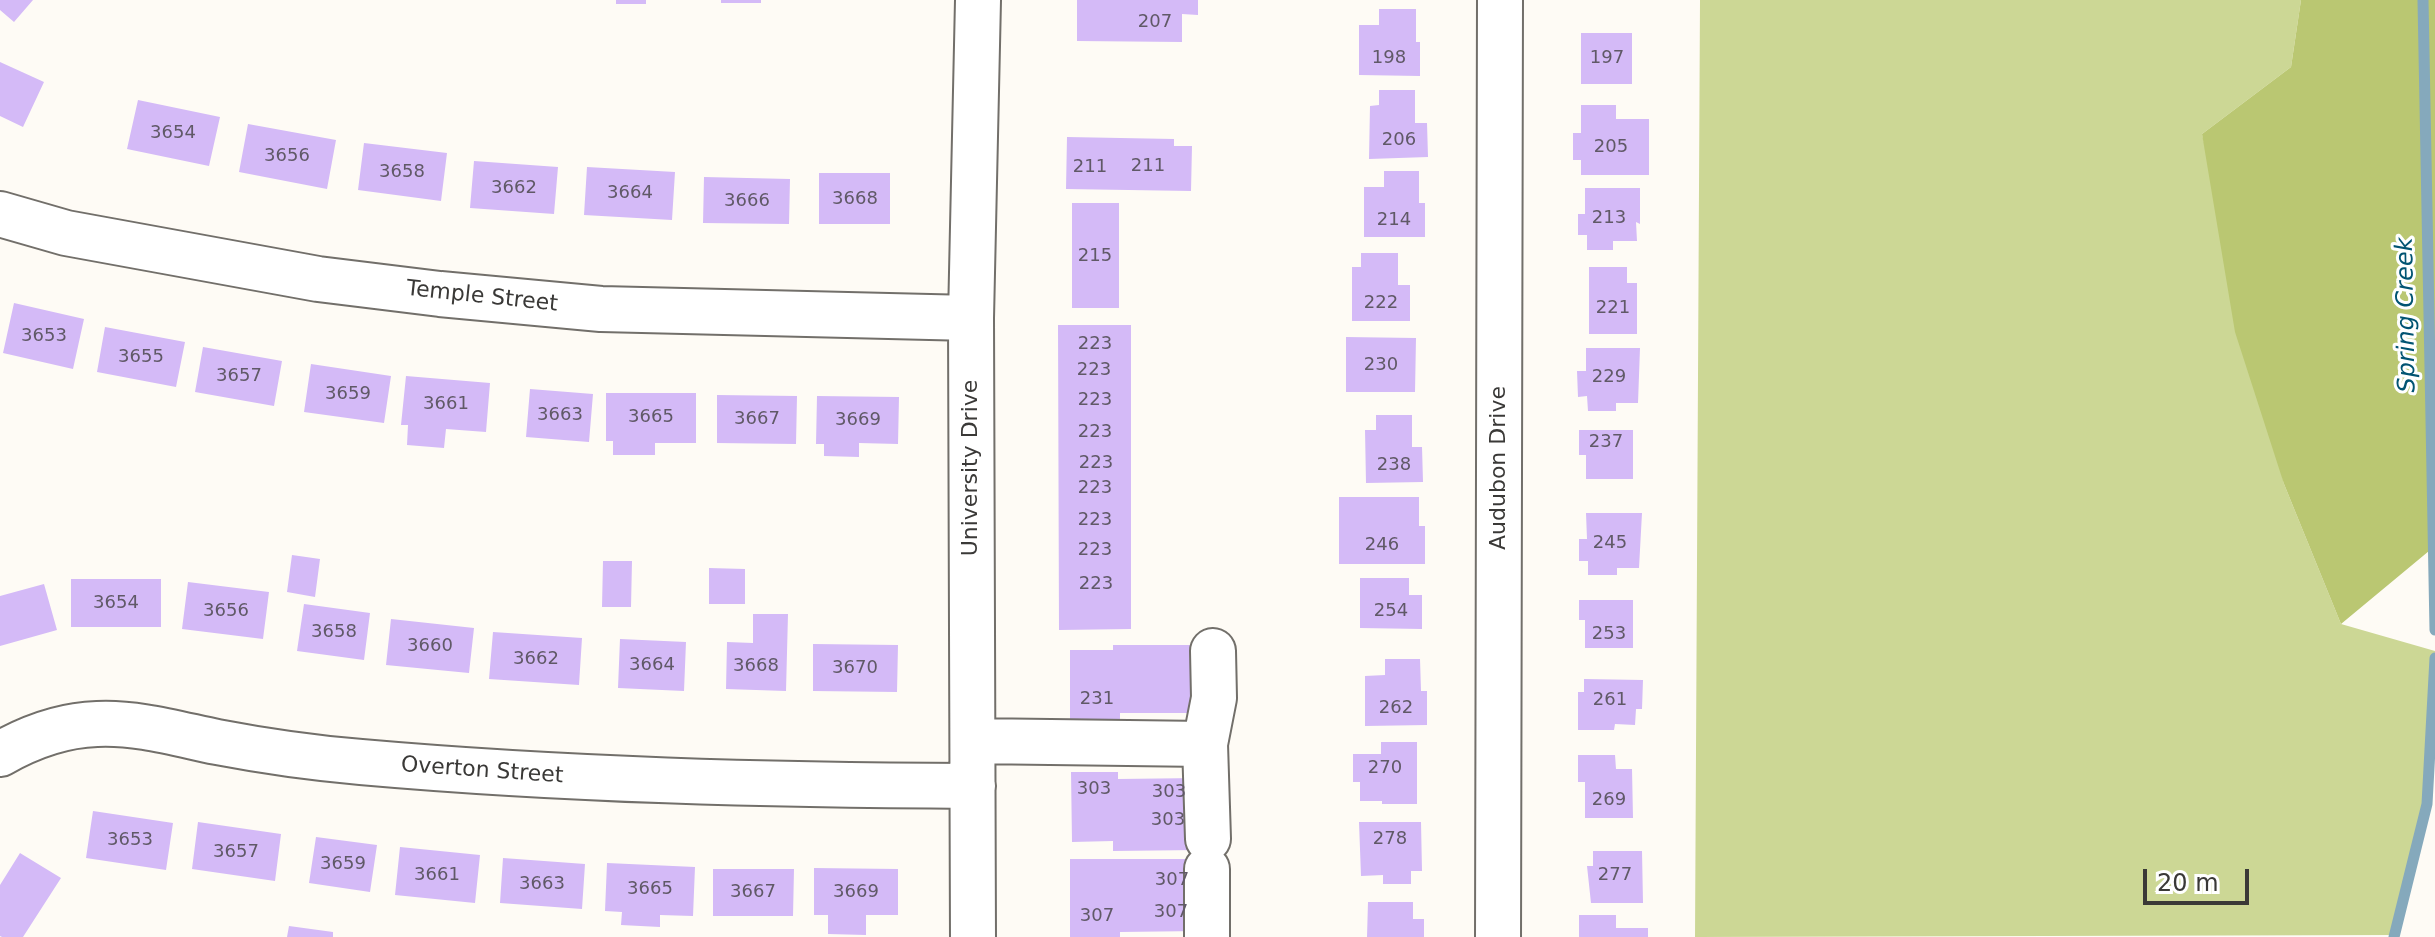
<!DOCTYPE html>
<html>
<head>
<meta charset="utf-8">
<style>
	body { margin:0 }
	#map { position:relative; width:2435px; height:937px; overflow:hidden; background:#fefbf5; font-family:"DejaVu Sans",sans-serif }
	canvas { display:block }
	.scale { position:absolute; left:2143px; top:869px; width:106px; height:36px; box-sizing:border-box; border:4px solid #3a3937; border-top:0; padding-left:10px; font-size:24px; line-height:28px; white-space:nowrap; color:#3a3937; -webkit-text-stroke:6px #fff; paint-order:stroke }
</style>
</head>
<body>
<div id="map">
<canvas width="2435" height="937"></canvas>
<div class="scale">20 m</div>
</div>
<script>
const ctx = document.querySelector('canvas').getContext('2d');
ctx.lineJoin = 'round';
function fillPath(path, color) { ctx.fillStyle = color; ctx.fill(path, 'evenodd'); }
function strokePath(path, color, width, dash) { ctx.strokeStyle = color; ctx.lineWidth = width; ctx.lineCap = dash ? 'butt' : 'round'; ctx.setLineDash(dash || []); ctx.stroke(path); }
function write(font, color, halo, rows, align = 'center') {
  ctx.font = font + ' "DejaVu Sans",sans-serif'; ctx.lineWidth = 6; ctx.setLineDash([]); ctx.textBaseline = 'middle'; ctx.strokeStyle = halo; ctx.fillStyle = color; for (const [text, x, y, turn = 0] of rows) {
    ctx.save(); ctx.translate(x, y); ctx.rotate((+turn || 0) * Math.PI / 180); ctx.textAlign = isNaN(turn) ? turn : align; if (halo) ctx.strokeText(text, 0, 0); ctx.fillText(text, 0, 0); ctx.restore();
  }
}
fillPath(new Path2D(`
	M1700,0H2301L2291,67L2202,134L2284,484L2341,624L2435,651L2427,804L2395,935L1695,937Z`), '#ccd795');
fillPath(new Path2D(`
	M2301,0H2435V546L2341,624L2284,484L2235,332L2202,134L2291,67Z`), '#bac772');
strokePath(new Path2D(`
	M2423,0L2435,630
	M2394,937L2427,804L2435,658`), '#85a9bc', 11);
fillPath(new Path2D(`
	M0,0H33L14,22L0,10Z
	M616,0H646V4H616Z
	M721,0H761V3H721Z
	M1077,0H1198V15L1182,14V42L1077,41Z
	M1379,9H1416V42H1420V76L1359,75V25H1379Z
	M1581,33H1632V84H1581Z
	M0,62L44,82L23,127L0,116Z
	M1379,90H1415V123H1427L1428,157L1369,159L1370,106L1379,105Z
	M138,100L220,117L209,166L127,149Z
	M1581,105H1616V119H1649V175H1581V160H1573V133H1581Z
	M248,124L336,140L327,189L239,172Z
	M1067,137L1174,139V146H1192L1191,191L1066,189Z
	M364,143L447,153L441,201L358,190Z
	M474,161L558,167L554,214L470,208Z
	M587,167L675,172L672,220L584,215Z
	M1384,171H1419V203H1425V237H1364V187H1384Z
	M819,173H890V224H819Z
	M704,177L790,179L789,224L703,223Z
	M1585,188H1640V224L1636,222L1637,241H1613V250H1587V235H1578V214H1585Z
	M1072,203H1119V308H1072Z
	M1361,253H1398V285H1410V321H1352V267H1361Z
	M1589,267H1627V283H1637V334H1589Z
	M14,303L84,319L73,369L3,353Z
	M1058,325H1131V629L1059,630Z
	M105,327L185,342L176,387L97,372Z
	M1346,337L1416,338L1415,392H1346Z
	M203,347L282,361L274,406L195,392Z
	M1586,348H1640L1638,403H1616V411H1588L1587,396L1578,397L1577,371H1586Z
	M311,364L391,376L384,423L304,412Z
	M406,376L490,383L486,432L446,429L444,448L407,445L408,425H401Z
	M530,389L593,394L589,442L526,437Z
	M606,393H696V443H655V455H613V441H606Z
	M717,395L797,396L796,444L717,443Z
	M817,396L899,397L898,444L859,443V457L824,456V444H816Z
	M1376,415H1412V447H1422L1423,482L1366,483L1365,430H1376Z
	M1579,430H1633V479H1586V455H1579Z
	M1339,497H1419V526H1425V564H1339Z
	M1586,513H1642L1639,568H1617V575H1588V561H1579V539H1587Z
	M292,555L320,559L315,597L287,592Z
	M603,561H632L631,607H602Z
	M709,568L745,569V604H709Z
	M1360,578H1409V595H1422V629L1360,628Z
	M71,579H161V627H71Z
	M188,582L269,592L263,639L182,629Z
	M44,584L57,630L0,646V596Z
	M1579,600H1633V648H1585V620H1579Z
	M304,604L370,613L364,660L297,651Z
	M753,614H788L786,691L726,689L727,642L753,643Z
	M391,619L474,628L469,673L386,665Z
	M493,632L582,638L579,685L489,679Z
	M620,639L686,642L684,691L618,688Z
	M813,644L898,645L897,692L813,691Z
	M1113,645H1199V713H1120V721H1070V650H1113Z
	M1385,659H1420L1421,691H1427V725L1365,726V676L1385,675Z
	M1584,679L1643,680L1642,709H1636L1635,725L1615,724L1614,730H1578V692H1584Z
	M1381,742H1417V804H1382V801H1360V782H1353V754H1381Z
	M1578,755H1615L1616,769H1632L1633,818H1585V782H1578Z
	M1071,772H1118V779L1199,778V850L1113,851V841L1072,842Z
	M93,811L173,823L166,870L86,858Z
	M198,822L281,834L275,881L192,869Z
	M1359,822H1421L1422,871H1411V884H1383V875L1361,876Z
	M316,837L377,845L370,892L309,883Z
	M400,847L480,855L475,903L395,895Z
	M1593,851H1642L1643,903H1591L1587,866H1593Z
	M20,853L61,878L23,937H2L0,936V885Z
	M503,858L585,864L582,909L500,903Z
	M1070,859H1200V931L1120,932V937H1070Z
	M607,863L695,867L693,916L660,915V927L621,925L622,912L605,911Z
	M814,868L898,869V915H866V935L828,934V915H814Z
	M713,869H794L793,916H713Z
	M1368,902H1413V919H1424V937H1367Z
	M1579,915H1616V928H1648V937H1579Z
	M289,926L333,932V937H287Z`), '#d4baf7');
const minor = new Path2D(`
	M0,214L66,233L318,279L440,294L601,309L971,318
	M973,741L1205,744L1208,839
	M1205,744L1214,698L1213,651
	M0,754C30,737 62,725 97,724C137,722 178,734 217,742C264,751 313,758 361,762C565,780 768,785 973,786
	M973,937L971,318L978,0
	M1207,937V869
	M1498,937L1500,0`);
strokePath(minor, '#726f6a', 48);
strokePath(minor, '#fff', 44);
write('18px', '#605967', null, [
	["207",1155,22],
	["198",1389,58],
	["197",1607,58],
	["3654",173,133],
	["206",1399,140],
	["205",1611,147],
	["3656",287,156],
	["211",1148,166],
	["211",1090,167],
	["3658",402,172],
	["3662",514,188],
	["3664",630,193],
	["3668",855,199],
	["3666",747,201],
	["213",1609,218],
	["214",1394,220],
	["215",1095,256],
	["222",1381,303],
	["221",1613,308],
	["3653",44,336],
	["223",1095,344],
	["3655",141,357],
	["230",1381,365],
	["223",1094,370],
	["3657",239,376],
	["229",1609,377],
	["3659",348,394],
	["223",1095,400],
	["3661",446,404],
	["3663",560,415],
	["3665",651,417],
	["3667",757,419],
	["3669",858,420],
	["223",1095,432],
	["237",1606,442],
	["223",1096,463],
	["238",1394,465],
	["223",1095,488],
	["223",1095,520],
	["245",1610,543],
	["246",1382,545],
	["223",1095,550],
	["223",1096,584],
	["3654",116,603],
	["3656",226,611],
	["254",1391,611],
	["3658",334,632],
	["253",1609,634],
	["3660",430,646],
	["3662",536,659],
	["3664",652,665],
	["3668",756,666],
	["3670",855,668],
	["231",1097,699],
	["261",1610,700],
	["262",1396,708],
	["270",1385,768],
	["303",1094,789],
	["303",1169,792],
	["269",1609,800],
	["303",1168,820],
	["278",1390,839],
	["3653",130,840],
	["3657",236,852],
	["3659",343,864],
	["3661",437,875],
	["277",1615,875],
	["307",1172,880],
	["3663",542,884],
	["3665",650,889],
	["3667",753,892],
	["3669",856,892],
	["307",1171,912],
	["307",1097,916]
]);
write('22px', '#3a3937', '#fff', [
	["Temple Street",482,297,6],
	["University Drive",971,468,-90],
	["Audubon Drive",1499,468,-90],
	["Overton Street",482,771,4]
]);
write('italic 24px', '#015472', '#fff', [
	["Spring Creek",2407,315,-91]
]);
</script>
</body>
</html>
